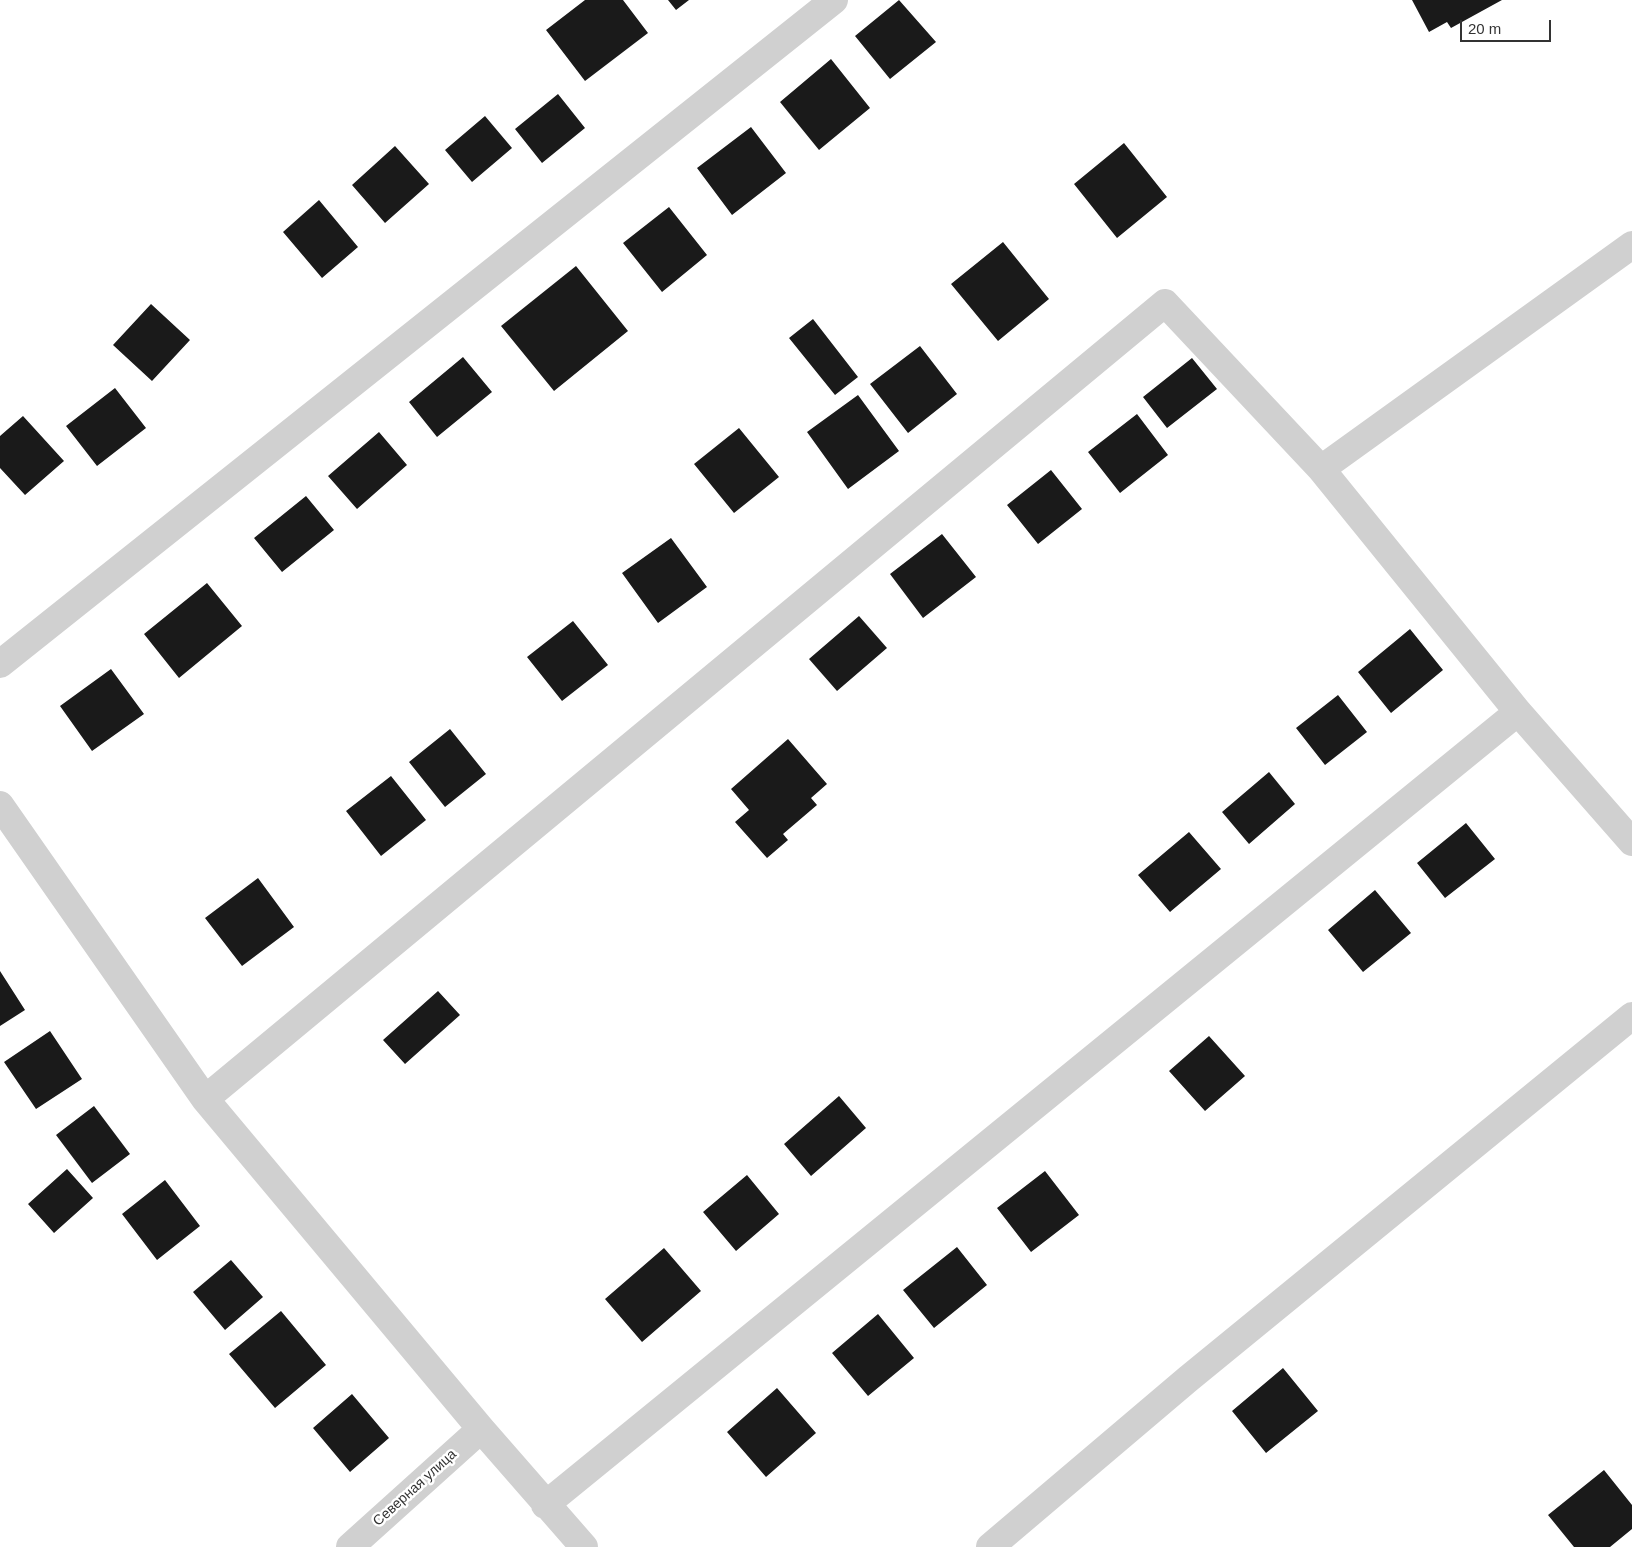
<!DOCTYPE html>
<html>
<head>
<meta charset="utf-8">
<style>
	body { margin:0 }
	#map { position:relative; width:1632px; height:1547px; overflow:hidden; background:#fff; font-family:Arial,sans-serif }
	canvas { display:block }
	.scale { position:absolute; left:1460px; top:20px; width:91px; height:22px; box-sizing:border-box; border:2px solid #333; border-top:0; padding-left:6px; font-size:15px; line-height:18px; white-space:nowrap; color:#333; -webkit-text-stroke:4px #fff; paint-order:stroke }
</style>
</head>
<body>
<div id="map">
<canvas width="1632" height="1547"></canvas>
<div class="scale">20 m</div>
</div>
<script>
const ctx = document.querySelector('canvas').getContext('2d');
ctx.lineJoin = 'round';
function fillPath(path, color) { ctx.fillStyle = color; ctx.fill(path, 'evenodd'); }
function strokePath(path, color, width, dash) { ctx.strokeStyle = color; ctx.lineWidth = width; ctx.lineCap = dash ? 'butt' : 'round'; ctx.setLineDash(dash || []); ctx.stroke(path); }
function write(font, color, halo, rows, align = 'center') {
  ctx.font = font + ' Arial,sans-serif'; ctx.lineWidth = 5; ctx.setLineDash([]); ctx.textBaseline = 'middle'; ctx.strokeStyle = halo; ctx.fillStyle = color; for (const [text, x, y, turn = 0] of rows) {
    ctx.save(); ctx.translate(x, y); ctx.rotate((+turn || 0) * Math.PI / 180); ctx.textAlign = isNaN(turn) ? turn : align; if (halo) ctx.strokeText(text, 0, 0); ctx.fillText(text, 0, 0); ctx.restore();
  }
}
fillPath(new Path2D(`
	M585,0H623L648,33L585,81L546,30Z
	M668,0H689L676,10Z
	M899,0L936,42L890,79L855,36Z
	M1412,0H1502L1451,28L1447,22L1429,32Z
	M831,59L870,108L819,150L780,102Z
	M558,94L585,128L542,163L515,129Z
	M485,116L512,148L472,182L445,150Z
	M751,127L786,173L732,215L697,168Z
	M1124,143L1167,197L1117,238L1074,184Z
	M395,146L429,184L385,223L352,185Z
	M319,200L358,247L322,278L283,232Z
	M669,207L707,255L662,292L623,243Z
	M1003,242L1049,299L998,341L951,284Z
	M576,266L628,331L554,391L501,326Z
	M151,304L190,340L152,381L113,345Z
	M813,319L858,377L835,395L789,338Z
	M920,346L957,394L908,433L870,384Z
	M463,357L492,392L437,437L409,402Z
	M1192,358L1217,389L1167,428L1143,397Z
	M115,388L146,428L97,466L66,426Z
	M858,395L899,451L848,489L807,432Z
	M1137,414L1168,455L1120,493L1088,452Z
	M23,416L64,461L25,495L0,468V436Z
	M739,428L779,477L734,513L694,464Z
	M379,432L407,465L357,509L328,476Z
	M1051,470L1082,509L1038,544L1007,505Z
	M306,496L334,530L282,572L254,538Z
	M942,534L976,577L923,618L890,574Z
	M671,538L707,587L658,623L622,573Z
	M207,583L242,626L179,678L144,634Z
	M859,616L887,648L837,691L809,659Z
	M573,621L608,665L562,701L527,657Z
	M1410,629L1443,670L1391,713L1358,672Z
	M111,669L144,714L92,751L60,706Z
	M1338,695L1367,732L1325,765L1296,728Z
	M450,729L486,774L445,807L409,762Z
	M788,739L827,784L811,798L817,805L783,834L788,840L767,858L735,822L749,810L731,789Z
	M1269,772L1295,804L1249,844L1222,812Z
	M391,776L426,820L381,856L346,811Z
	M1466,823L1495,859L1445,898L1417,863Z
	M1189,832L1221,869L1170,912L1138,875Z
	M258,878L294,927L242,966L205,918Z
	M1375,890L1411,933L1363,972L1328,930Z
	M0,971L25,1010L0,1026Z
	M438,991L460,1015L405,1064L383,1040Z
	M50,1031L82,1079L36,1109L4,1062Z
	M1209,1036L1245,1076L1205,1111L1169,1071Z
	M839,1096L866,1128L811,1176L784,1144Z
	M94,1106L130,1154L92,1183L56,1135Z
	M67,1169L93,1198L54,1233L28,1204Z
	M1045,1171L1079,1215L1031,1252L997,1208Z
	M747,1175L779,1214L736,1251L703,1212Z
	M165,1180L200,1226L157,1260L122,1214Z
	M957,1247L987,1285L934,1328L903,1290Z
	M664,1248L701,1291L642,1342L605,1299Z
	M231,1260L263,1297L225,1330L193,1292Z
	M281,1311L326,1365L275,1408L229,1354Z
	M878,1314L914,1358L868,1396L832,1353Z
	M1283,1368L1318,1411L1266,1453L1232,1411Z
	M777,1388L816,1433L766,1477L727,1432Z
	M352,1394L389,1438L350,1472L313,1428Z
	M1604,1470L1632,1505V1529L1610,1547H1574L1548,1515Z`), '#1a1a1a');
strokePath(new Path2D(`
	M1321,469L1632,245
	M0,664L834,0
	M1518,712L1632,842
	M0,805L205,1099L481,1429L584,1547
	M205,1099L1165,303L1321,469L1518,712L545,1505
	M350,1547L481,1429
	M990,1547L1188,1379L1632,1016`), '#d0d0d0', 28);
write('14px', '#333', '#fff', [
	["Северная улица",415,1488,-42]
]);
</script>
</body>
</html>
